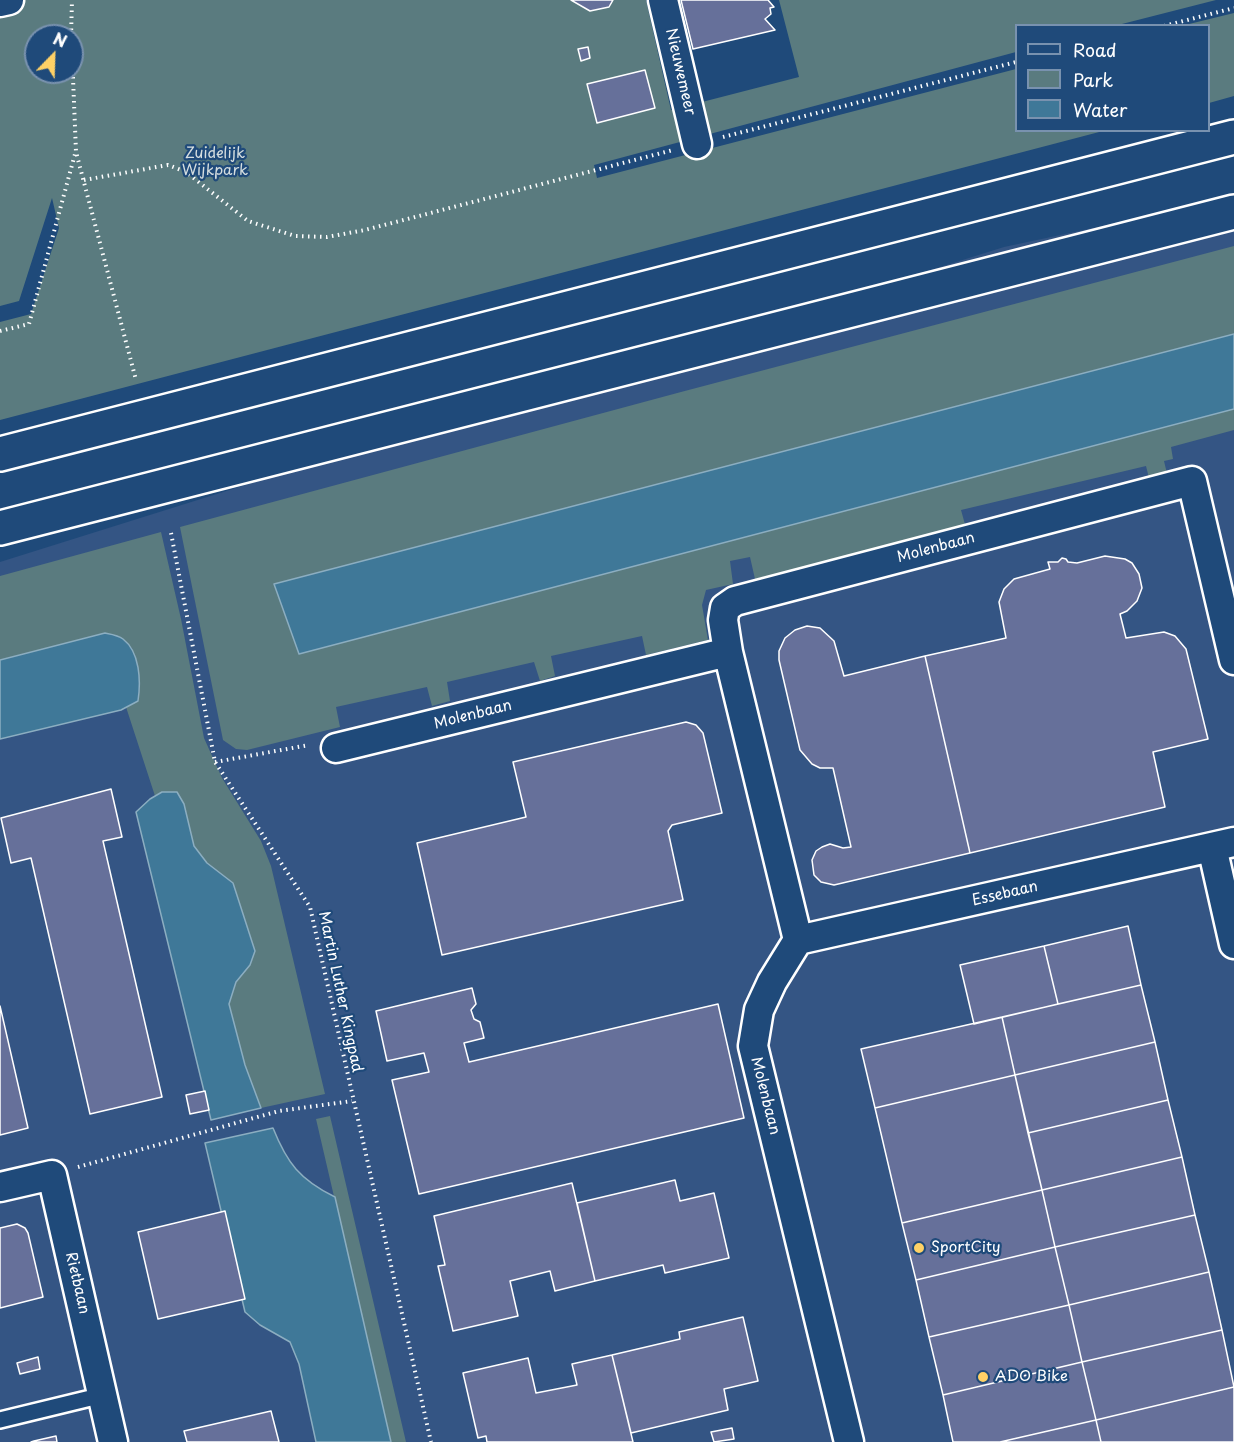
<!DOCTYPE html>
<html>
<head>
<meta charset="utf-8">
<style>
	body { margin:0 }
	#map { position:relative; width:1234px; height:1442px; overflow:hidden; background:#1f4a7a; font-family:"Playpen Sans",sans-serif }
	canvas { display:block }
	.legend { position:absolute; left:1015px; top:24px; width:195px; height:108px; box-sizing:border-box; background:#1f4a7a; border:2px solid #7992af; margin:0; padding:8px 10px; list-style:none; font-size:18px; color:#fff }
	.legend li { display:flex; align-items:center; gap:12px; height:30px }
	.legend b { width:30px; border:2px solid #7992af }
	.north { position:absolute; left:24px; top:24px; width:60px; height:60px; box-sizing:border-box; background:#1f4a7a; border:2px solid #7992af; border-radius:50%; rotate:23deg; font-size:16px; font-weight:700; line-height:24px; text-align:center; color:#fff }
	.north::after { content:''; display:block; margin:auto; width:21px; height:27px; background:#ffd166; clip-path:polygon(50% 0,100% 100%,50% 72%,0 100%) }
</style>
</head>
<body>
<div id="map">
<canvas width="1234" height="1442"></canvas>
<ul class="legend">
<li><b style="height:8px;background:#1f4a7a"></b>Road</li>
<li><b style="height:16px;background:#5a7b7f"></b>Park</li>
<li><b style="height:16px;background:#3f7898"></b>Water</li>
</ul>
<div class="north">N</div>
</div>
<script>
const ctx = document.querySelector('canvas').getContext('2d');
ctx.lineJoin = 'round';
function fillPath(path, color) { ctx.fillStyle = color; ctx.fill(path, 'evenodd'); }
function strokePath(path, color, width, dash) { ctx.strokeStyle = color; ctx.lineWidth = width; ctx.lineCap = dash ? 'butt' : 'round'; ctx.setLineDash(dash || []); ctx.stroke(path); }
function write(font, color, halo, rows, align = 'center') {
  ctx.font = font + ' "Playpen Sans",sans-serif'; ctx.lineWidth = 4.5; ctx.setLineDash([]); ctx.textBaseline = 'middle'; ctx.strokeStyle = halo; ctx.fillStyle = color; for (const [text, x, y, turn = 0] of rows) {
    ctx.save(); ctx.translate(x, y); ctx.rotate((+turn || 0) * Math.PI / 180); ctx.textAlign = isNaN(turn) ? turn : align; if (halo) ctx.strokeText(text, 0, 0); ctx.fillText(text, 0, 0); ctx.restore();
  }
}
fillPath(new Path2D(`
	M1234,198V1442H0V562L1004,247Z`), '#345584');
fillPath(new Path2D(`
	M9,0H646L671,110L799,77L779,0H1216L1118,25L1016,26V52L594,165L597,178L1016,69V130L1103,131L0,420V322L31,314L59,228L52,198L19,301L0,306V16L12,13ZM36,36H72V72H36Z
	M1234,13V96L1209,103L1208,26L1185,25Z
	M1234,246V334L274,584L299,654L1234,409V430L1171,447L1173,459L1164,461L1169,482L1151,486L1146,466L961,510L966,528L755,579L750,557L730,561L733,584L706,590L702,605L708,640L646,655L642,636L551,656L555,676L540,681L534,662L447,682L450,701L432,706L427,687L336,707L340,727L247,750L236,749L223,740L180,527L681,392Z
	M161,532L181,619L204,738L222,778L261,841L271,866L325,1094L261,1108L245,1065L229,1004L236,982L250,965L255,951L233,883L207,863L194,846L184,804L162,792L155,796L126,707L138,701L140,684L132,648L105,633L0,660V576Z
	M330,1116L406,1442H391L316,1119Z`), '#5a7b7f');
const water = new Path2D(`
	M1234,334V409L299,654L274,584Z
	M105,633C110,634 118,635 123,639C140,652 141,681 138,701L121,710L0,739V660Z
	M162,792H177L184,804L194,846L207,863L233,883L255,951L250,965L236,982L229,1004L245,1065L261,1108L211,1120L136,812L150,799Z
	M273,1128C287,1163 300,1180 335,1197L391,1442H316L299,1364L290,1342L260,1325L245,1312L205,1143Z`);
fillPath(water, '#3f7898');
strokePath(water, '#8caec1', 1.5);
const building = new Path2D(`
	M571,0H613L609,7L590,11Z
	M681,0H768L774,7L770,8L771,14L765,19L775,30L693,49Z
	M588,47L590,58L581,61L578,49Z
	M645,70L655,108L597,123L587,84Z
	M1105,556L1125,559L1132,563L1139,574L1142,588L1137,601L1127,611L1120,614L1126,638L1164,632L1175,636L1186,649L1208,739L1153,752L1165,807L970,853L925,656L1006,638L999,602L1004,589L1014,579L1050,569L1048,562H1058L1062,558L1066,559L1068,562L1077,563Z
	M807,626L820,628L834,641L844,676L925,656L970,853L834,885L821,882L814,875L812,860L816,851L822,847L830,844L843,848L851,847L833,768H820L812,764L800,750L779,660V651L785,638L795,630Z
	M686,722L696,725L703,733L722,813L672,825L668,831L683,900L442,955L417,843L526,817L513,762Z
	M111,789L122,837L103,841L162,1097L90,1114L31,858L11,863L1,818Z
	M1128,926L1141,985L1058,1004L1044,946Z
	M1044,946L1058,1004L974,1024L960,965Z
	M1141,985L1155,1042L1015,1075L1002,1017Z
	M472,988L476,1004L471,1010L474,1019L480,1022L484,1038L464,1043L469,1062L718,1004L744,1118L419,1194L392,1080L429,1072L424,1053L387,1061L376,1011Z
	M0,1006L28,1128L0,1135Z
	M1002,1017L1015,1075L875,1108L861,1049Z
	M1155,1042L1168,1100L1028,1133L1015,1075Z
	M1015,1075L1042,1190L902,1223L875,1108Z
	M205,1091L209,1110L190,1114L186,1095Z
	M1168,1100L1182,1157L1042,1190L1028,1133Z
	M1182,1157L1195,1215L1055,1247L1042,1190Z
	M675,1180L680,1201L714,1193L729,1258L665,1273L663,1265L595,1281L577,1203Z
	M572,1183L595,1281L555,1291L550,1271L510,1281L518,1316L453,1331L438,1266L445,1265L434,1216Z
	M1042,1190L1055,1247L916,1280L902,1223Z
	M225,1211L245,1299L158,1319L138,1232Z
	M1195,1215L1209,1272L1069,1305L1055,1247Z
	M17,1224L25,1228L28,1233L43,1297L0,1308V1228Z
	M1055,1247L1069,1305L929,1337L916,1280Z
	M1209,1272L1222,1330L1082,1362L1069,1305Z
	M1069,1305L1082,1362L943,1395L929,1337Z
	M743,1317L758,1381L724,1389L728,1410L631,1433L612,1355L680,1339L679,1332Z
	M1222,1330L1234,1387L1096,1420L1082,1362Z
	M612,1355L633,1442H487L486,1436L478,1438L463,1373L528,1358L536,1393L577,1385L572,1364Z
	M38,1357L40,1369L20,1374L17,1363Z
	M1082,1362L1096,1420L1000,1442H953L943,1395Z
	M1234,1387V1442H1101L1096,1420Z
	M271,1411L279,1442H187L184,1431Z
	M1096,1420L1101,1442H1000Z
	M732,1428L734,1439L714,1442L711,1432Z
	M56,1436L57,1442H31L34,1441Z`);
fillPath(building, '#66709a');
strokePath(building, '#fff', 1.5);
const service = new Path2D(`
	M0,1420L103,1395`);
const minor = new Path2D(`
	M663,0L697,144
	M0,2L9,0
	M336,748L728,652
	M1212,847L1234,944
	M798,940L1234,842
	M0,1187L52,1175L113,1442
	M849,1442L753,1046L759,1010L772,982L798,940L728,652L723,620L725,608L735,601L1192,481L1234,660`);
const motorway = new Path2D(`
	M0,454L1234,137
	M0,528L1234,212`);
strokePath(service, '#fff', 20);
strokePath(minor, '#fff', 33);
strokePath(motorway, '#fff', 38);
strokePath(new Path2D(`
	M1164,26L1234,8
	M71,36L72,0
	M72,53L76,152L136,380
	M723,137L1016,62
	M84,180L168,165L186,172L248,221L295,236L327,237L365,230L673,150
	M0,331L29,324L75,154
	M171,533L215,762L310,907L431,1442
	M215,762L309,745
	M78,1167L279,1111L352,1101`), '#fff', 4, [1.5, 4.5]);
strokePath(service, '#1f4a7a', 15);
strokePath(minor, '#1f4a7a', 28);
strokePath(motorway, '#1f4a7a', 33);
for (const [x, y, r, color] of [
	[919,1248,6,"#ffd166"],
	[983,1377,6,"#ffd166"]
]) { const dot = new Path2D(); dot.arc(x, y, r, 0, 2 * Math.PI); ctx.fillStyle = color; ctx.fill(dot); strokePath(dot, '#1f4a7a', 2); }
write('15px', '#fff', '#1f4a7a', [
	["Nieuwemeer",680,72,77],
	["Molenbaan",936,548,-15],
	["Molenbaan",473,715,-14],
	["Essebaan",1005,894,-13],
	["Martin Luther Kingpad",340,992,78],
	["Molenbaan",765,1096,76],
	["Rietbaan",77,1283,77]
]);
write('15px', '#d6dedf', '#1f4a7a', [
	["Zuidelijk",215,154],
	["Wijkpark",215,171]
]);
write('15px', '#fff', '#1f4a7a', [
	["SportCity",931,1248],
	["ADO Bike",995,1377]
], 'left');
</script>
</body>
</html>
